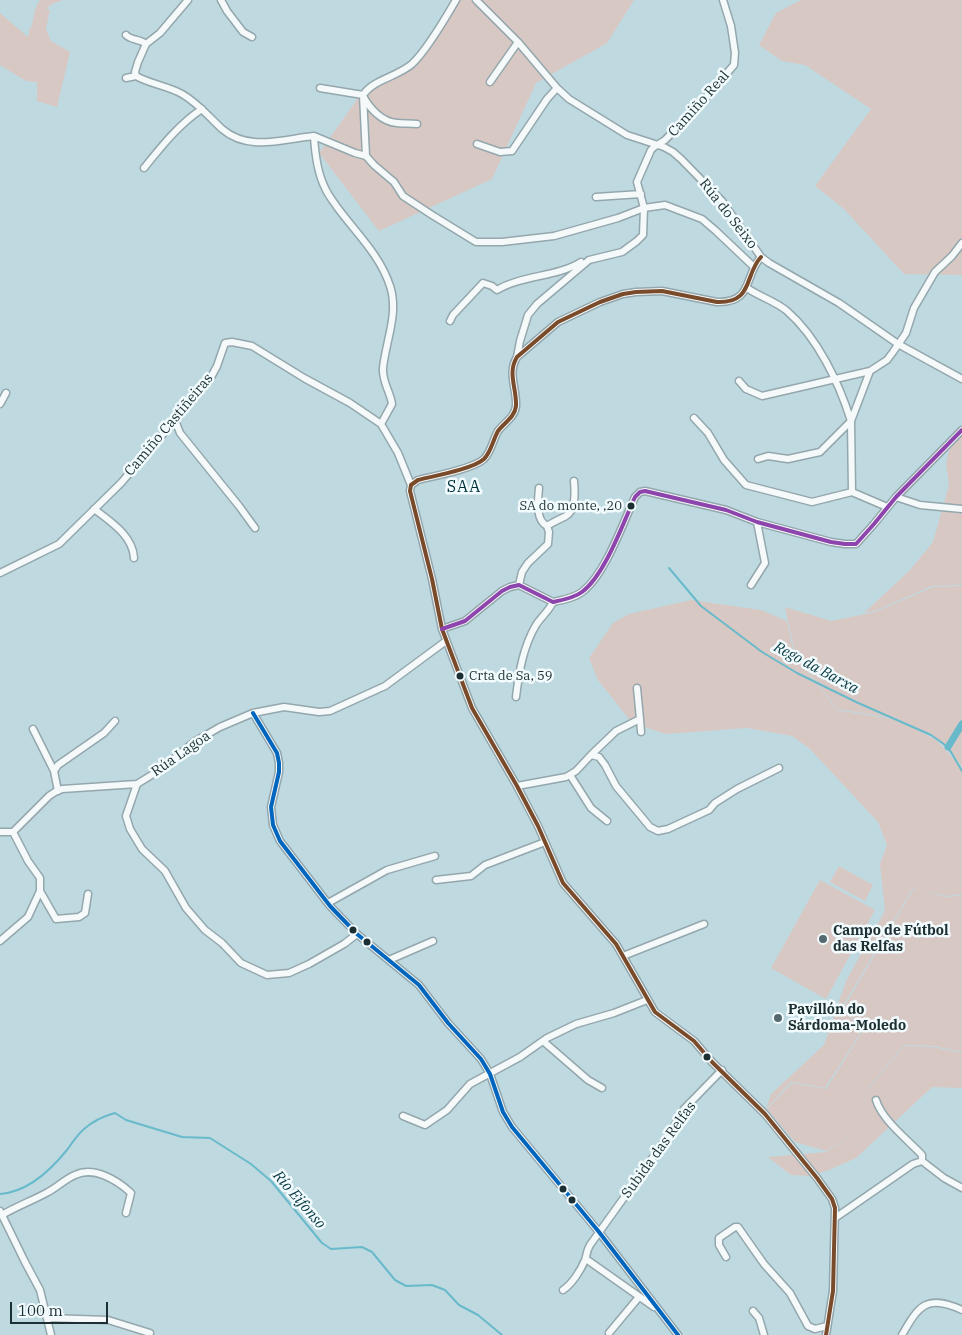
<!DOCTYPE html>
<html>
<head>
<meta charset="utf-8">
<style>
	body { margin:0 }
	#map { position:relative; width:962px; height:1335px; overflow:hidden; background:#bfd9e0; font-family:"IBM Plex Serif",serif }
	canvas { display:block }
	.scale { position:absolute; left:10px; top:1302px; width:98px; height:22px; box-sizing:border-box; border:2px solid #1c2f33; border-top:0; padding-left:6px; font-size:15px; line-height:18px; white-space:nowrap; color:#1c2f33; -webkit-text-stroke:4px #f2fbfd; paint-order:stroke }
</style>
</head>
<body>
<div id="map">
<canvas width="962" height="1335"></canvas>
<div class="scale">100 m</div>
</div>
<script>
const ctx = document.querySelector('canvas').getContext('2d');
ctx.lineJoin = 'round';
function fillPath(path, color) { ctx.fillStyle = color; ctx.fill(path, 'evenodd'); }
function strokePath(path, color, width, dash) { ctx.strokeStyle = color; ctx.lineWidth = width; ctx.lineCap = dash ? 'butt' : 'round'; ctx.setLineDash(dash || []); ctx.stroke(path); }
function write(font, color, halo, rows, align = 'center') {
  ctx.font = font + ' "IBM Plex Serif",serif'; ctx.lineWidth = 5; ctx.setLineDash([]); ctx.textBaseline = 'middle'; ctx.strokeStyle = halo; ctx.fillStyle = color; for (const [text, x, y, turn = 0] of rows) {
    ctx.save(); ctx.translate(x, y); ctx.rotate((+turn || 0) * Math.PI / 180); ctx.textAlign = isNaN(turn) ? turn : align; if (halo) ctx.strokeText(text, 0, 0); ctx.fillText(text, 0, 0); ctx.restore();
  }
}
fillPath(new Path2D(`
	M40,0H63L52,4L46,9L50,10L46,29L51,41L70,52L57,107L37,101V82L26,81L0,65V13L28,37L30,27L31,28C34,18 34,8 40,0Z
	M457,0H634L607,43L536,83L492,179L379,231L319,153L361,94L369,92L417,66Z
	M801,0H962V275L904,274L844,209L815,186L871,109L805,65L782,61L759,45L776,13Z
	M962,426V583L959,585L932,586L875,611L864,613L910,570L933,542L949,485L946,463L954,431Z
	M962,584V766L937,739L898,719L837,709L795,654L785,607L831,621L875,612L933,587L960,586Z
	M691,600L761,610L787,621L794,654L837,710L898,720L936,740L962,768V894L946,896L913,888L843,1006L861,1032L825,1088L791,1082L766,1109L771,1094L824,1045L846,981L885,911L880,864L887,845L878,822L810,749L792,736L747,728L666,734L632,723L598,680L589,658L613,623L629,614Z
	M839,866L873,885L865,901L830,882Z
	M820,880L875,910L826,999L771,968Z
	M914,888L946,897L962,895V1052L933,1046L904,1045L868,1088L854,1135L826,1151L795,1142L767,1109L792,1083L826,1089L862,1032L844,1007Z
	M904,1046L933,1047L962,1053V1088L932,1087L856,1158L829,1170L810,1176L791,1175L769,1158L768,1156L769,1157L826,1152L854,1135L868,1089Z`), '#d8c8c4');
strokePath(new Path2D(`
	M669,568L701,606L762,652L797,673L856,702L931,735L948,747L962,771
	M0,1194C28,1192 50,1171 67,1150C72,1143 77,1135 84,1129C93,1121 104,1116 115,1113L126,1120L182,1137L210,1138L251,1164L271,1181L322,1243L331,1249L362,1247L372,1252L395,1280L406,1286L432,1285L445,1290L459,1305L478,1315L502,1335`), '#68bacb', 2);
strokePath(new Path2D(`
	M948,747L962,724`), '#68bacb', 7);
const street = new Path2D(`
	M188,0L160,33L146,44L138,62L135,72L136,76C150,84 168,86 182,94C198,103 209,117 222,129C249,152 283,139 314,136
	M221,0L227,11L243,32L252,37
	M476,0L518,42L557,88L569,99L627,135L664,147L673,152L681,159L722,201L761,257L769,263L839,303L898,344L962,379
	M126,35C130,40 140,39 146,44
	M126,78L136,76
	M490,82L518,42
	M320,88L363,95
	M363,95L366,156L355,153L314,136C315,154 317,172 325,188C328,195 333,201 337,207C356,233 380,255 390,286C399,313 386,340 383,368C382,382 390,391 392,404L381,424
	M363,95C374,79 397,77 412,64C427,50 445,19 456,0
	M363,96C370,109 382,122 397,123C404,124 410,123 417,124
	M477,144L500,152L512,151L547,99L557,88
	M366,156L374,165L394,182L403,196L432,215L476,242H502L554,236L618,218L644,208L665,205L702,219L716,231L754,267
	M144,168C161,147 179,124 202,109
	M596,197L641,194
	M761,257C744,275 754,303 717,302L662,291L636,292L623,294L600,302L558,322L517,357C507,373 517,389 516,406C515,417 504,423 498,431C493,440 491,452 484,459C473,469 434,476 418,480L411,485L410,491L432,579L442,629L472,708L517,786L538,826L563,883L616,944L655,1012L694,1041L712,1062L765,1114L817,1178L832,1199L835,1208L833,1291L826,1335
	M747,288C760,297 775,301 787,311C818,338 839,383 851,421L820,452L788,459L768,456L758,459
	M450,321L453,315L483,283L492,286L497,290C522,275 557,277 581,262
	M517,357L520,341L528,315L537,304L589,260L622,252L637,241L643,235L644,208L637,182L651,150L654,147L665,140L702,102L734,65L735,53L731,26L723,0
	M739,381L746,389L762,396L870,371
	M0,404L6,393
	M694,418L708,433L724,460L746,485L812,502L852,492
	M175,420L180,433L239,506L255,528
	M539,488C538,499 535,520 547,526
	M896,497L920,505L962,509
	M887,507L852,492L851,421L870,371L887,360L893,352L906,333L914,308L935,272L952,256L962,243
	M94,509C110,521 133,536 134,558
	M0,573L59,544L121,483L210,379L217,366L225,343L232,342L252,346L304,378L350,403L381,424L398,453L411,485
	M519,585L522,572L528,563L548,544L549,532L547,526C553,522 560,519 566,516C576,510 575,492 574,481
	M751,585L765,563L757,522
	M442,629L465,621L502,591L510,587L519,585L553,602C563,600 574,598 582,592C605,575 623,523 635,497L640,492L645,491L726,510L757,522L831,542L845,544H856L874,524L896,497L962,430
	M516,697C519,672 523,647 536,625C541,617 549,611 553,602
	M253,713L277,753L279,763V772L271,807L273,825L280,841L330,906L357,934L419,985L448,1023L481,1059L490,1074L503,1112L512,1127L599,1232L678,1335
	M640,719L641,732
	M33,729L54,771L58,791
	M591,755L616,731L640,719L637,688
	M54,771L58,765L104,733L115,721
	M570,775L591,808L607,821
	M137,784L126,816L130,829L142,849L165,871L186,908L205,930L222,943L241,963L267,975L289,973L309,964L344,944L357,934
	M517,786L566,777L576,771L591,755L599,757L605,765L616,786L650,827L658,831L668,829L709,810L715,803L737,789L779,768
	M0,832H13L49,796L55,792L62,789L137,784L163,768L194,742L220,727L253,713L284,707L319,712L330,711L385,686L446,641
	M436,880L471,876L485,865L545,842
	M40,891L56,919L79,917L85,913L88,894
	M328,903L387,870L435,856
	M0,941L28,917L40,891V878L28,861L13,832
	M623,956L704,924
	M389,960L433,941
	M543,1041L588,1080L602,1088
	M876,1100C882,1120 908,1140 922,1155V1161
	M403,1116L425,1125L447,1110L470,1084L520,1057L547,1038L576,1024L614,1013L647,1000
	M0,1211L25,1262L40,1290L51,1335
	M2,1215C17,1206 34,1200 48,1192C58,1187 65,1179 75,1175C94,1166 117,1180 131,1193L126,1213
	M835,1218L913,1164L922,1161L944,1178L962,1188
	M726,1257L719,1245V1238L735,1227H738L764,1264L790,1293L808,1326L815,1329L827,1326
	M586,1259L654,1307
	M563,1290C572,1284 581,1270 585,1260C587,1255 586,1252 590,1245L671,1132L684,1109L722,1070
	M753,1311L759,1318L764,1335
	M47,1318L108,1320L150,1333
	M609,1333L639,1297
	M902,1335C919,1305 927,1294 962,1310`);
strokePath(street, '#93a7ac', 9);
strokePath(street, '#f5f9fa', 6);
strokePath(new Path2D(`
	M761,257C744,275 754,303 717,302L662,291L636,292L623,294L600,302L558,322L517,357C507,373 517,389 516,406C515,417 504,423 498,431C493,440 491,452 484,459C473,469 434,476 418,480L411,485L410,491L432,579L442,629L472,708L517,786L538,826L563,883L616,944L655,1012L694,1041L712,1062L765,1114L817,1178L832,1199L835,1208L833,1291L826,1335`), '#7a4b2a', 4);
strokePath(new Path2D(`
	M253,713L277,753L279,763V772L271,807L273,825L280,841L330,906L357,934L419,985L448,1023L481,1059L490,1074L503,1112L512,1127L599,1232L678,1335`), '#0065bd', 4);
strokePath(new Path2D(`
	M442,629L465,621L502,591L510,587L519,585L553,602C563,600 574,598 582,592C605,575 623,523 635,497L640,492L645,491L726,510L757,522L831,542L845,544H856L874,524L896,497L962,430`), '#8e44ad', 4);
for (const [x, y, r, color] of [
	[631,506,4.5,"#1c2f33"],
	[460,676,4.5,"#1c2f33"],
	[353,930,4.5,"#1c2f33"],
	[823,939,5,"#556a70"],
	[367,942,4.5,"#1c2f33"],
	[778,1018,5,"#556a70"],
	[707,1057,4.5,"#1c2f33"],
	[563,1189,4.5,"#1c2f33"],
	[572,1200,4.5,"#1c2f33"]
]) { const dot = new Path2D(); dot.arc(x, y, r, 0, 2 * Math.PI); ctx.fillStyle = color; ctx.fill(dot); strokePath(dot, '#f2fbfd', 2); }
write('13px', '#1c2f33', '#f2fbfd', [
	["SA do monte, ,20",622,506],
	["Crta de Sa, 59",469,676,"left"]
], 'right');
write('14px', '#1c2f33', '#f2fbfd', [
	["Camiño Real",699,104,-48],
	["Rúa do Seixo",728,214,52],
	["Camiño Castiñeiras",169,425,-50],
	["Rúa Lagoa",181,754,-35],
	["Subida das Relfas",659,1150,-54]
]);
write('bold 14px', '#1c2f33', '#f2fbfd', [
	["Campo de Fútbol",833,931],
	["das Relfas",833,947],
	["Pavillón do",788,1010],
	["Sárdoma-Moledo",788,1026]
], 'left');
write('italic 15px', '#043740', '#f2fbfd', [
	["Rego da Barxa",816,668,28],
	["Río Eifonso",299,1200,49]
]);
ctx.letterSpacing = '1px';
write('16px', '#00313a', '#f2fbfd', [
	["SAA",464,487]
]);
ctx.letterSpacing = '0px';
</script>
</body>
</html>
